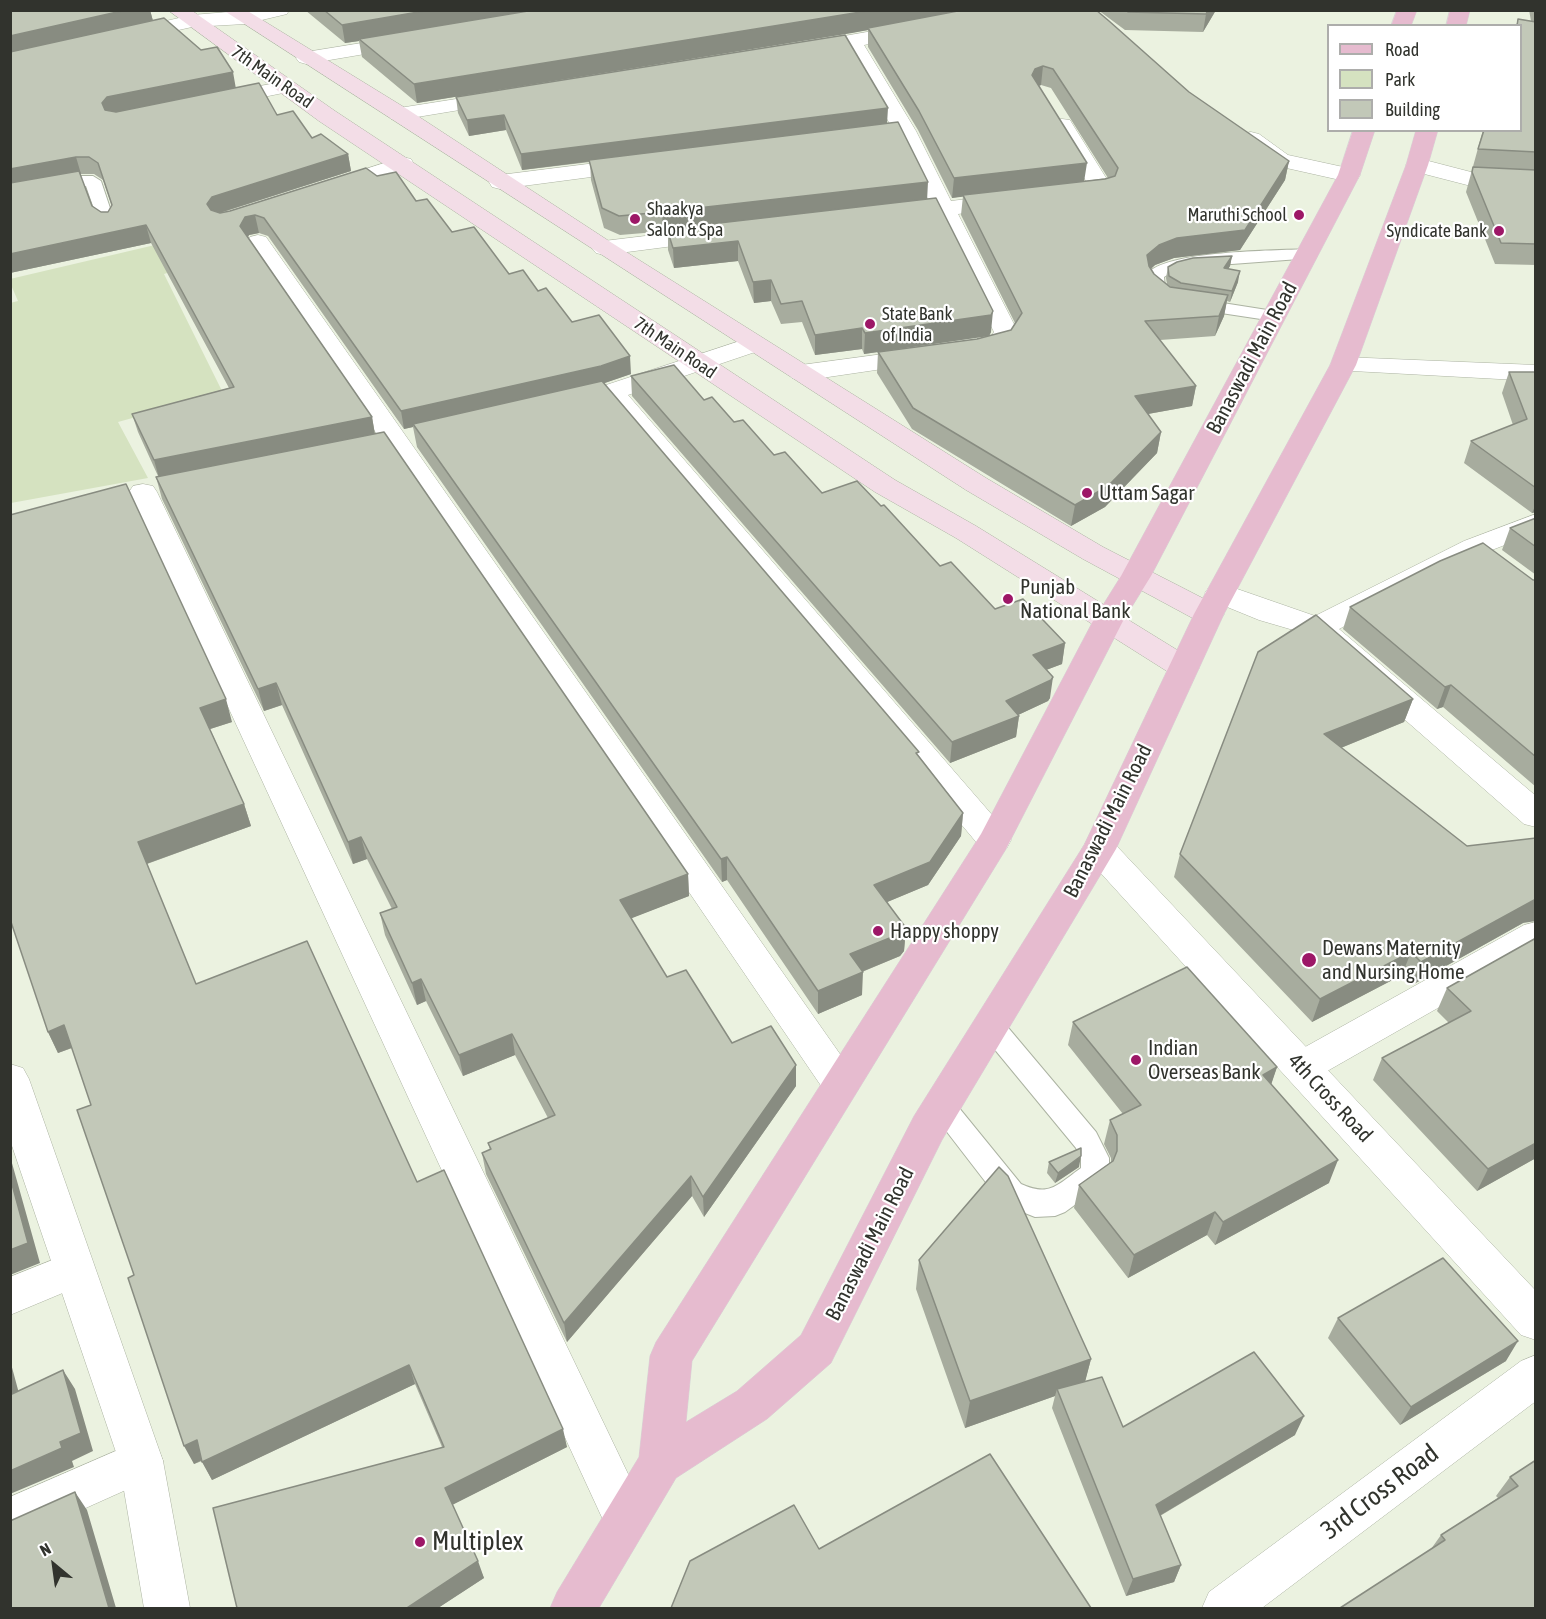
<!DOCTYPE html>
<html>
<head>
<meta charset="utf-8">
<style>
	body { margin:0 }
	#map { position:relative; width:1546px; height:1619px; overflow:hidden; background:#ebf2e0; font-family:"Asap Condensed",sans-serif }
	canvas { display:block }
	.frame { position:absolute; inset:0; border:12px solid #31332d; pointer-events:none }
	.legend { position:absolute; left:1327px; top:24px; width:195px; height:108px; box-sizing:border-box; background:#fff; border:2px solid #adadab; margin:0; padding:8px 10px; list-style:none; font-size:18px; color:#31332d }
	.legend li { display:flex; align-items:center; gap:12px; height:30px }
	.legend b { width:30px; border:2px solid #adadab }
	.north { position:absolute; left:24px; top:1535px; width:60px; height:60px; -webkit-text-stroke:4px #fff; paint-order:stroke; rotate:331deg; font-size:16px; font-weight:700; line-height:24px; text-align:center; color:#31332d }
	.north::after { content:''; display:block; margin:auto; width:21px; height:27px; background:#31332d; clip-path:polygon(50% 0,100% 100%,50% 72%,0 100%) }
</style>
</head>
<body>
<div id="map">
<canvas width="1546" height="1619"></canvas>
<div class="frame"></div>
<ul class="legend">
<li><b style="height:8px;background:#e6bbcf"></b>Road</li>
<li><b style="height:16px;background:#d5e2c0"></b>Park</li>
<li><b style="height:16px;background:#c2c8b8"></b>Building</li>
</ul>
<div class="north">N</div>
</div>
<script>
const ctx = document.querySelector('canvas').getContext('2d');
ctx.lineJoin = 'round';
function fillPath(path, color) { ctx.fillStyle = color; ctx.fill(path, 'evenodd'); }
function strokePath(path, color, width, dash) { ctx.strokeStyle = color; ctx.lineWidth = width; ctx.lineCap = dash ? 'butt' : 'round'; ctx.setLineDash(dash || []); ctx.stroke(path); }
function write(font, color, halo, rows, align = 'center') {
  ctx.font = font + ' "Asap Condensed",sans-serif'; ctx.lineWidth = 4.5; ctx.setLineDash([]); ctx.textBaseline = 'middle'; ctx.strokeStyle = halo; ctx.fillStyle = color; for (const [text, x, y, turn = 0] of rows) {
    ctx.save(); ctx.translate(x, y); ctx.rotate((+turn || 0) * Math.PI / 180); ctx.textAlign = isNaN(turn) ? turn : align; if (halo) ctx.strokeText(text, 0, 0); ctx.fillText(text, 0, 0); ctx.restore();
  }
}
fillPath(new Path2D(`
	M189,237L206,261L164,274L223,393L118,422L148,478L11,503L10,303L18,301L11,285L10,279Z`), '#d5e2c0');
const service = new Path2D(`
	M81,176H93L101,181L115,223L113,227L107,228L99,223L86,186L10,199V189Z
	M1307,249L1313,250L1316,254L1313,258L1191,267L1174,271L1164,277L1165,288L1178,296L1280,312L1283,316L1280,320L1274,321L1168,305C1155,298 1146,291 1146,275C1164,250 1275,251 1307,249Z
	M991,1015L1000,1018L1096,1132L1109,1158V1174L1105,1183L1065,1212L1055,1216L1035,1217L1025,1213L1001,1202L927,1106L931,1098L941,1094L951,1098L1021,1184C1050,1197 1057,1185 1081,1168V1158L1076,1148L982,1034L978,1026L982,1018Z`);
const minor = new Path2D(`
	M252,10H289L287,14L245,24L192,27L129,41L122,39L119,35L122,31L192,15Z
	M913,24L920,26L923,30L920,34L864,45L916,131L951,201L1007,194L1015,196L1018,201L1015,206L958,214L1018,332L1008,348L970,358L961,355L957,350L961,345L990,338L994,332L936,216L898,221L890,219L886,214L890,209L930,203L894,131L846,48L804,55L797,53L794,49L797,45L804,43Z
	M405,36L412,38L415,42L412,46L306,64L299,62L296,58L299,54L306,52Z
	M286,81L293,83L296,87L293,91L219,106L212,104L208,100L212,96L219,94Z
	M501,92L508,94L512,98L508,102L399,120L391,119L388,114L391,109L399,108Z
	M1062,119L1070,120L1073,125L1113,189L1110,194L1068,200L1060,198L1057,193L1060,188L1088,184L1051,125L1054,120Z
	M1251,132L1259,134L1288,155L1357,170L1360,175L1357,180L1349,182L1273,165L1240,139L1243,134Z
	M403,157L411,159L414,164L411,169L333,194L325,192L322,187L325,182Z
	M636,158L644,160L647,165L644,170L500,189L492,187L489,182L492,177L500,175Z
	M712,228L720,230L724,235L720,240L604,255L596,253L592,248L596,243L604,241Z
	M258,235L266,237L854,1074L860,1085L854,1096L841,1101L828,1096L246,242L250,237Z
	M755,336L764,339L768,344L764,349L628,395L1006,831L1011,840L1006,849L994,852L982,849L605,401L569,410L560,408L556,402L560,396L603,386Z
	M921,349L930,352L934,357L930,362L801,381L792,378L788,373L792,368L801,365Z
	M1343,357L1536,365V381L1334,370L1330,365L1334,360Z
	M143,484L153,486L157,492L642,1503L648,1519L642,1535L626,1541L610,1535L129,492L133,486Z
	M1536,514V533L1484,553L1339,629L1536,796V827L1524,824L1307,634L1259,620L1210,600L1205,593L1210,586L1220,583L1315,616L1464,541Z
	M1536,922V952L1315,1078L1302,1082L1289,1078L1283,1067L1289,1056L1524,925Z
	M75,1251L89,1256L95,1269L89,1282L10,1315V1277Z
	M1536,1355V1401L1262,1608H1202L1209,1592L1521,1361Z
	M141,1440L157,1446L163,1461L157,1476L10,1542V1497Z`);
const tertiary = new Path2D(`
	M1417,158L1471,172L1536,175V189L1471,186L1409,170L1406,165L1409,160Z
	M1099,836L1111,840L1536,1291V1340L1521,1335L1087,858L1082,849L1087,840Z
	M10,1064L23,1068L29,1079L163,1461L190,1608H144L119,1461L10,1140Z`);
const secondary = new Path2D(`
	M168,10H191L335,111L895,480L976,526L1195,661L1199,668L1195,675L1184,678L1173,675L956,538L875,492L319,121Z
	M223,10H246L407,109L612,243L986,478L1103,547L1220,607L1224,614L1220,621L1209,624L1198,621L1083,559L966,490Z`);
const primary = new Path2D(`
	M1397,10H1417L1411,26H1391Z
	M1450,10H1470L1466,26H1446Z
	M1353,130H1375L1360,175L1151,576L1123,621L1006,849L692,1361L686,1422L737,1391L801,1335L914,1116L1084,845L1194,614L1330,365L1406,165L1416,130H1438L1428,165L1356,365L1224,614L1116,849L942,1140L831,1363L767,1419L676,1478L599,1608H550L557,1592L639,1457L650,1356L656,1342L981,834L1093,621L1121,576L1338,175Z`);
strokePath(service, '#acb3a2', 2);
strokePath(minor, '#acb3a2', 1);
strokePath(tertiary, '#acb3a2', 1);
strokePath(secondary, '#acb3a2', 1);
strokePath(primary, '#d6d6d5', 1);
fillPath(service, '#fff');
fillPath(minor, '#fff');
fillPath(tertiary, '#fff');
fillPath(secondary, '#f3dde7');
fillPath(primary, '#e6bbcf');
fillPath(new Path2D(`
	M10,10H150L153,21L236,88L312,138L348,154L351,171L220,213L377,176L416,201L452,232L509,274L538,291L631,374L604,383L919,756L963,813L961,836L928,885L887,902L906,928L904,951L900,956L862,972V995L818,1014L727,880L722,882L417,447L413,427L404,429L268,236L259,233L249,235L248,237L372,417L375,434L688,874L689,896L631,918L667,977L732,1043L796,1065V1086L704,1217L692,1196L567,1342L486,1174L482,1153L490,1150L488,1143L548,1118L515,1055L463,1076L426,1001L417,1005L385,935L380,913L392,909L367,859L353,864L282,705L264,711L162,499L156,477L158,476L138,432L132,414L229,388L151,243L10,273ZM80,174H94L103,180L112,206L108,212H101L92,206Z
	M305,10H1096L1189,92L1289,161L1285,180L1240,250L1174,258L1155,265L1151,269L1154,274L1167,284L1166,278L1168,267L1232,256L1230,266L1228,269L1238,282L1230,302L1227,301L1224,316L1215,336L1160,340L1196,386L1192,406L1148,414L1161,432L1157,453L1105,507L1071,526L912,429L877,373L878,352L977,339L987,336L864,354L862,349L815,355L802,322L781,324L771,301L754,303L738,261L674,268L668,250V231L620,235L604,228L591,180L590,162L522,170L506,130L469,136L458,113L456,97L887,123L927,199L991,332L989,336L1011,330L1015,323L961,215L963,196L952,198L918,130L868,47V30L417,103L362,57L359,41L345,43ZM1041,85L1051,88L1108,178L1084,181L1039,86Z
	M1098,10H1216L1203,32L1125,30Z
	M1529,10H1536V265L1495,264L1466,192L1483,130L1521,26H1516L1518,19L1531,21Z
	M1509,372H1536V512L1532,513L1464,463L1471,441L1513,425L1502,393Z
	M631,376L704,400L734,422L774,455L822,493L881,506L940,566L995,609L1065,643L1062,664L1046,670L1050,698L1048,701L1018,715L1019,716L1016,737L950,763L632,396Z
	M10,515L232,722L210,729L244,804L251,826L147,864L196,984L417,1182L567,1447L452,1505L484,1578L438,1608L442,1447L415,1384L212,1480L202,1461L194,1464L134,1275L91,1105L72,1048L58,1053L48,1032Z
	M1536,518V575L1502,550L1510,528Z
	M1533,580H1536V787L1443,707L1437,709L1343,629L1350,607Z
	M1413,699L1404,722L1341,748L1523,923L1412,985L1402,975L1312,1022L1174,877L1180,854Z
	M1536,938V1158L1477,1191L1373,1080L1382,1058L1449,1023L1437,1011L1447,988Z
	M1073,1022L1277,1067L1271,1084L1329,1183L1215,1245L1207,1235L1128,1278L1074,1208L1079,1185L1111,1162V1158L1104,1144L1110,1120L1123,1114L1068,1045Z
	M1049,1162L1079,1167L1055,1183L1047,1173Z
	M919,1260L1091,1359L1085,1381L1123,1427L1295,1435L1160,1516L1181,1565L1174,1582L1126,1596L1052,1408L1055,1396L965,1428L916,1289Z
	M1338,1318L1506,1361L1400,1425L1328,1338Z
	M1536,1460V1608L1431,1549L1441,1535L1498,1498L1496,1496L1510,1477Z`), '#a7ac9e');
fillPath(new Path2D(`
	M126,10H150L153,21L10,54V36Z
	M430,10H545L359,39V41L345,43L342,25Z
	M873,10H969L868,28V30L852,33L417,103L414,84Z
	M1208,10H1216L1203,32L1206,14Z
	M1043,66L1041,85L1033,88L1032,75L1035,69Z
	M233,72L236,89L107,120L102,103L107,97Z
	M888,108L887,124L522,170L521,154Z
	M504,115L506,130L469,136L467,120Z
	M348,154L351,171L216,214L211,221L207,204L212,197Z
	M76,157L81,174L10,187V169Z
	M1289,161L1285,180L1240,250L1174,258L1155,265L1144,275L1147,255L1159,245Z
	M1087,163L1084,182L952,198L954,178Z
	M928,182L927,201L663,232L662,212Z
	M255,215L259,233L249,235L244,243L240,226L245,217Z
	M146,225L151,243L10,273V254Z
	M738,241V261L674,268L673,248Z
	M1232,256L1230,266L1222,279L1224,268Z
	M1240,271L1238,282L1230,302L1232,291Z
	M771,280V301L754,303L753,282Z
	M1228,295L1224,316L1215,336L1219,316Z
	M993,311L991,332L989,336L864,354L865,333Z
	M862,328V349L815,355V335Z
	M630,356L631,374L602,384L413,424V427L404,429L401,411Z
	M1196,386L1192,406L1131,417L1135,396Z
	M372,417L375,435L159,478L154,460Z
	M1161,432L1157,453L1105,507L1071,526L1075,505Z
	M1536,504V512L1532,513Z
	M1065,643L1062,664L1030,676L1033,655Z
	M1053,677L1050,698L1048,701L1003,722L1006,701Z
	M276,683L282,705L264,711L258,689Z
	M1451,685L1443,707L1437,709L1445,687Z
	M226,699L232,722L207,730L200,708Z
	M1413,699L1404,722L1316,758L1324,734Z
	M1019,716L1016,737L950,763L952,742Z
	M244,804L251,826L146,864L138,842Z
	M963,813L961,836L928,885L873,908L874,885Z
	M361,837L367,859L353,864L348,842Z
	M727,857V880L722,882L721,859Z
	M688,874L689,896L622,922L620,900Z
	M1536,899V921L1523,923L1412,985L1421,962Z
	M906,928L904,951L900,956L849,977L850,954Z
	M1411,952L1402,975L1312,1022L1320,999Z
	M863,972L862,995L818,1014V991Z
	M421,979L426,1001L417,1005L412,983Z
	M64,1025L74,1047L58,1053L48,1032Z
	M512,1034L515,1055L463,1076L459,1055Z
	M796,1065V1086L704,1217L703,1197Z
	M1277,1067L1269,1091L1263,1075Z
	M1536,1143V1158L1477,1191L1488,1169Z
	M10,1156L40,1263L10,1275Z
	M1081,1156L1079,1167L1055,1183L1058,1173Z
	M1338,1160L1329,1183L1215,1245L1223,1222Z
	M691,1176L692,1196L567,1342L564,1323Z
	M1215,1212L1207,1235L1128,1278L1134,1255Z
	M1518,1341L1506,1361L1400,1425L1411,1407Z
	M1091,1359L1084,1386L1057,1389L1055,1396L965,1428L970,1401Z
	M10,1360L24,1412L12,1394L10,1388Z
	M409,1365L415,1384L212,1480L202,1462Z
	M63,1370L75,1389L93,1451L72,1461L74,1467L10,1494V1471Z
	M1304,1416L1295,1435L1149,1522L1156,1505Z
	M563,1429L567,1447L450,1506L445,1488Z
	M197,1440L206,1458L194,1464L184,1446Z
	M75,1492L87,1510L116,1608H109Z
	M478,1561L484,1578L438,1608H407Z
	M1181,1565L1174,1582L1126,1596L1133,1579Z`), '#888c81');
const building = new Path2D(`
	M10,10H126L10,36Z
	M324,10H430L342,25Z
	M534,10H873L414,84L359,39Z
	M963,10H1096L1109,21L1189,92L1289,161L1245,230L1177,238L1159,245L1147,255L1149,266L1154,274L1170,287L1228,295L1219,316L1145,321L1196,386L1135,396L1161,432L1108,486L1075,505L913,408L878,352L977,339L1011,330L1022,313L963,195L1105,179L1115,176L1118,168L1053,69L1043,66L1035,69L1032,75L1087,163L954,178L919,111L868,28Z
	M1126,10H1208L1206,14L1128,12Z
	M164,18L201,50L217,47L233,72L107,97L102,103L105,110L116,112L259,83L277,115L293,111L312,138L321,134L348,154L212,197L207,204L211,210L220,213L230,211L366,168L377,176L396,172L416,201L427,199L452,232L474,227L509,274L523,270L538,291L546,288L572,322L599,315L630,356L601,366L401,411L264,218L255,215L245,217L240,226L372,417L154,460L132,414L234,387L146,225L10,254V183L79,171L92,206L101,212H108L112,205L98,163L89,157H76L10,169V52Z
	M1518,19L1536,22V152L1478,149L1484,130H1521V26H1517Z
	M845,35L888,108L521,154L504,115L467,120L456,97Z
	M898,122L928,182L662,212L619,216L602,208L589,160Z
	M1473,167L1536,170V244L1501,243L1472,172Z
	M936,198L993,311L991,315L865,333L862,328L815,335L802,301L781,304L771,280L753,282L738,241L673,248L667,229Z
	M1232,256L1224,268L1240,271L1232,291L1181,283L1169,276L1168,267L1177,262L1193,258Z
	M674,365L704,400L712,397L734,422L743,420L774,455L785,452L822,493L857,481L881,506L884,505L940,566L951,562L995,609L1023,599L1065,643L1033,655L1053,677L1051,680L1006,701L1019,716L952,742L631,376Z
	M1509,372H1536V488L1471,441L1527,419Z
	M602,381L919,752L916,753L963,813L930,862L874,885L906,928L902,933L850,954L863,972L818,991L727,857L721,859L413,424Z
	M384,432L688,874L620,900L667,977L686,970L732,1043L771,1026L796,1065L703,1197L691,1176L564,1323L482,1153L491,1149L488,1143L555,1115L512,1034L459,1055L421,979L412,983L380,913L397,907L361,837L348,842L276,683L258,689L156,477Z
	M126,484L226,699L200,708L244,804L138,842L196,984L307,941L417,1182L444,1170L563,1429L445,1488L478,1561L407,1608H237L213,1508L444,1447L409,1365L202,1462L197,1440L184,1446L128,1278L134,1275L77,1110L91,1105L64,1025L48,1032L10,919V515Z
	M1536,518V547L1510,528Z
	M1483,543L1533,580H1536V757L1451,685L1445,687L1350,607L1440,561Z
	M1316,615L1413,699L1324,734L1467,846L1536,838V899L1421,962L1411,952L1320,999L1180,854L1258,652Z
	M1536,938V1143L1488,1169L1382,1058L1471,1011L1447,988Z
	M1187,967L1277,1067L1263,1075L1338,1160L1223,1222L1215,1212L1134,1255L1079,1185L1113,1161L1117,1151V1135L1110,1120L1141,1105L1073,1022Z
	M1081,1148V1156L1058,1173L1049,1162Z
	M999,1167L1008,1176L1091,1359L970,1401L919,1260Z
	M10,1177L28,1243L10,1250Z
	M1443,1258L1518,1341L1411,1407L1338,1318Z
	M1254,1352L1304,1416L1156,1505L1181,1565L1133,1579L1057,1389L1102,1377L1123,1427Z
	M63,1370L81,1433L60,1442L62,1448L10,1471V1388L12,1394Z
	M990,1454L1091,1608H671L690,1561L794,1505L819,1549Z
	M1536,1460V1608H1340L1445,1540L1441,1535L1518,1486L1510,1477Z
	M75,1492L109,1608H10V1521Z`);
fillPath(building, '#c2c8b8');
strokePath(building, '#888c81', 1.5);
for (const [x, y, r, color] of [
	[1299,215,6,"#9d1767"],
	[635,219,6,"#9d1767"],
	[1499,231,6,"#9d1767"],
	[870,324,6,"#9d1767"],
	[1087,493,6,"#9d1767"],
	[1008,599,6,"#9d1767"],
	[878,931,6,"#9d1767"],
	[1309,960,8,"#9d1767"],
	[1136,1060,6,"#9d1767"],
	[420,1542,6,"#9d1767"]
]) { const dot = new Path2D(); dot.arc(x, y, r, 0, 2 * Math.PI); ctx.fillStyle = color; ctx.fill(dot); strokePath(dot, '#fff', 2); }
write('18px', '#31332d', '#fff', [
	["7th Main Road",272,77,35],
	["7th Main Road",675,348,34]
]);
write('18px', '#31332d', '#fff', [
	["Shaakya",647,209],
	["Salon & Spa",647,230],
	["Maruthi School",1287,215,"right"],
	["Syndicate Bank",1487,231,"right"],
	["State Bank",882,314],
	["of India",882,335]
], 'left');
write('21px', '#31332d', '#fff', [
	["Banaswadi Main Road",1252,358,-62],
	["Banaswadi Main Road",1108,821,-63],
	["4th Cross Road",1330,1098,47],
	["Banaswadi Main Road",870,1244,-63]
]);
write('21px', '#31332d', '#fff', [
	["Uttam Sagar",1099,493],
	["Punjab",1020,587],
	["National Bank",1020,611],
	["Happy shoppy",890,931],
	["Dewans Maternity",1322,948],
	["and Nursing Home",1322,972],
	["Indian",1148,1048],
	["Overseas Bank",1148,1072]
], 'left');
write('26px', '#31332d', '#fff', [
	["3rd Cross Road",1380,1492,-37]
]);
write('26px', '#31332d', '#fff', [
	["Multiplex",432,1542]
], 'left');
</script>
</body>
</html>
